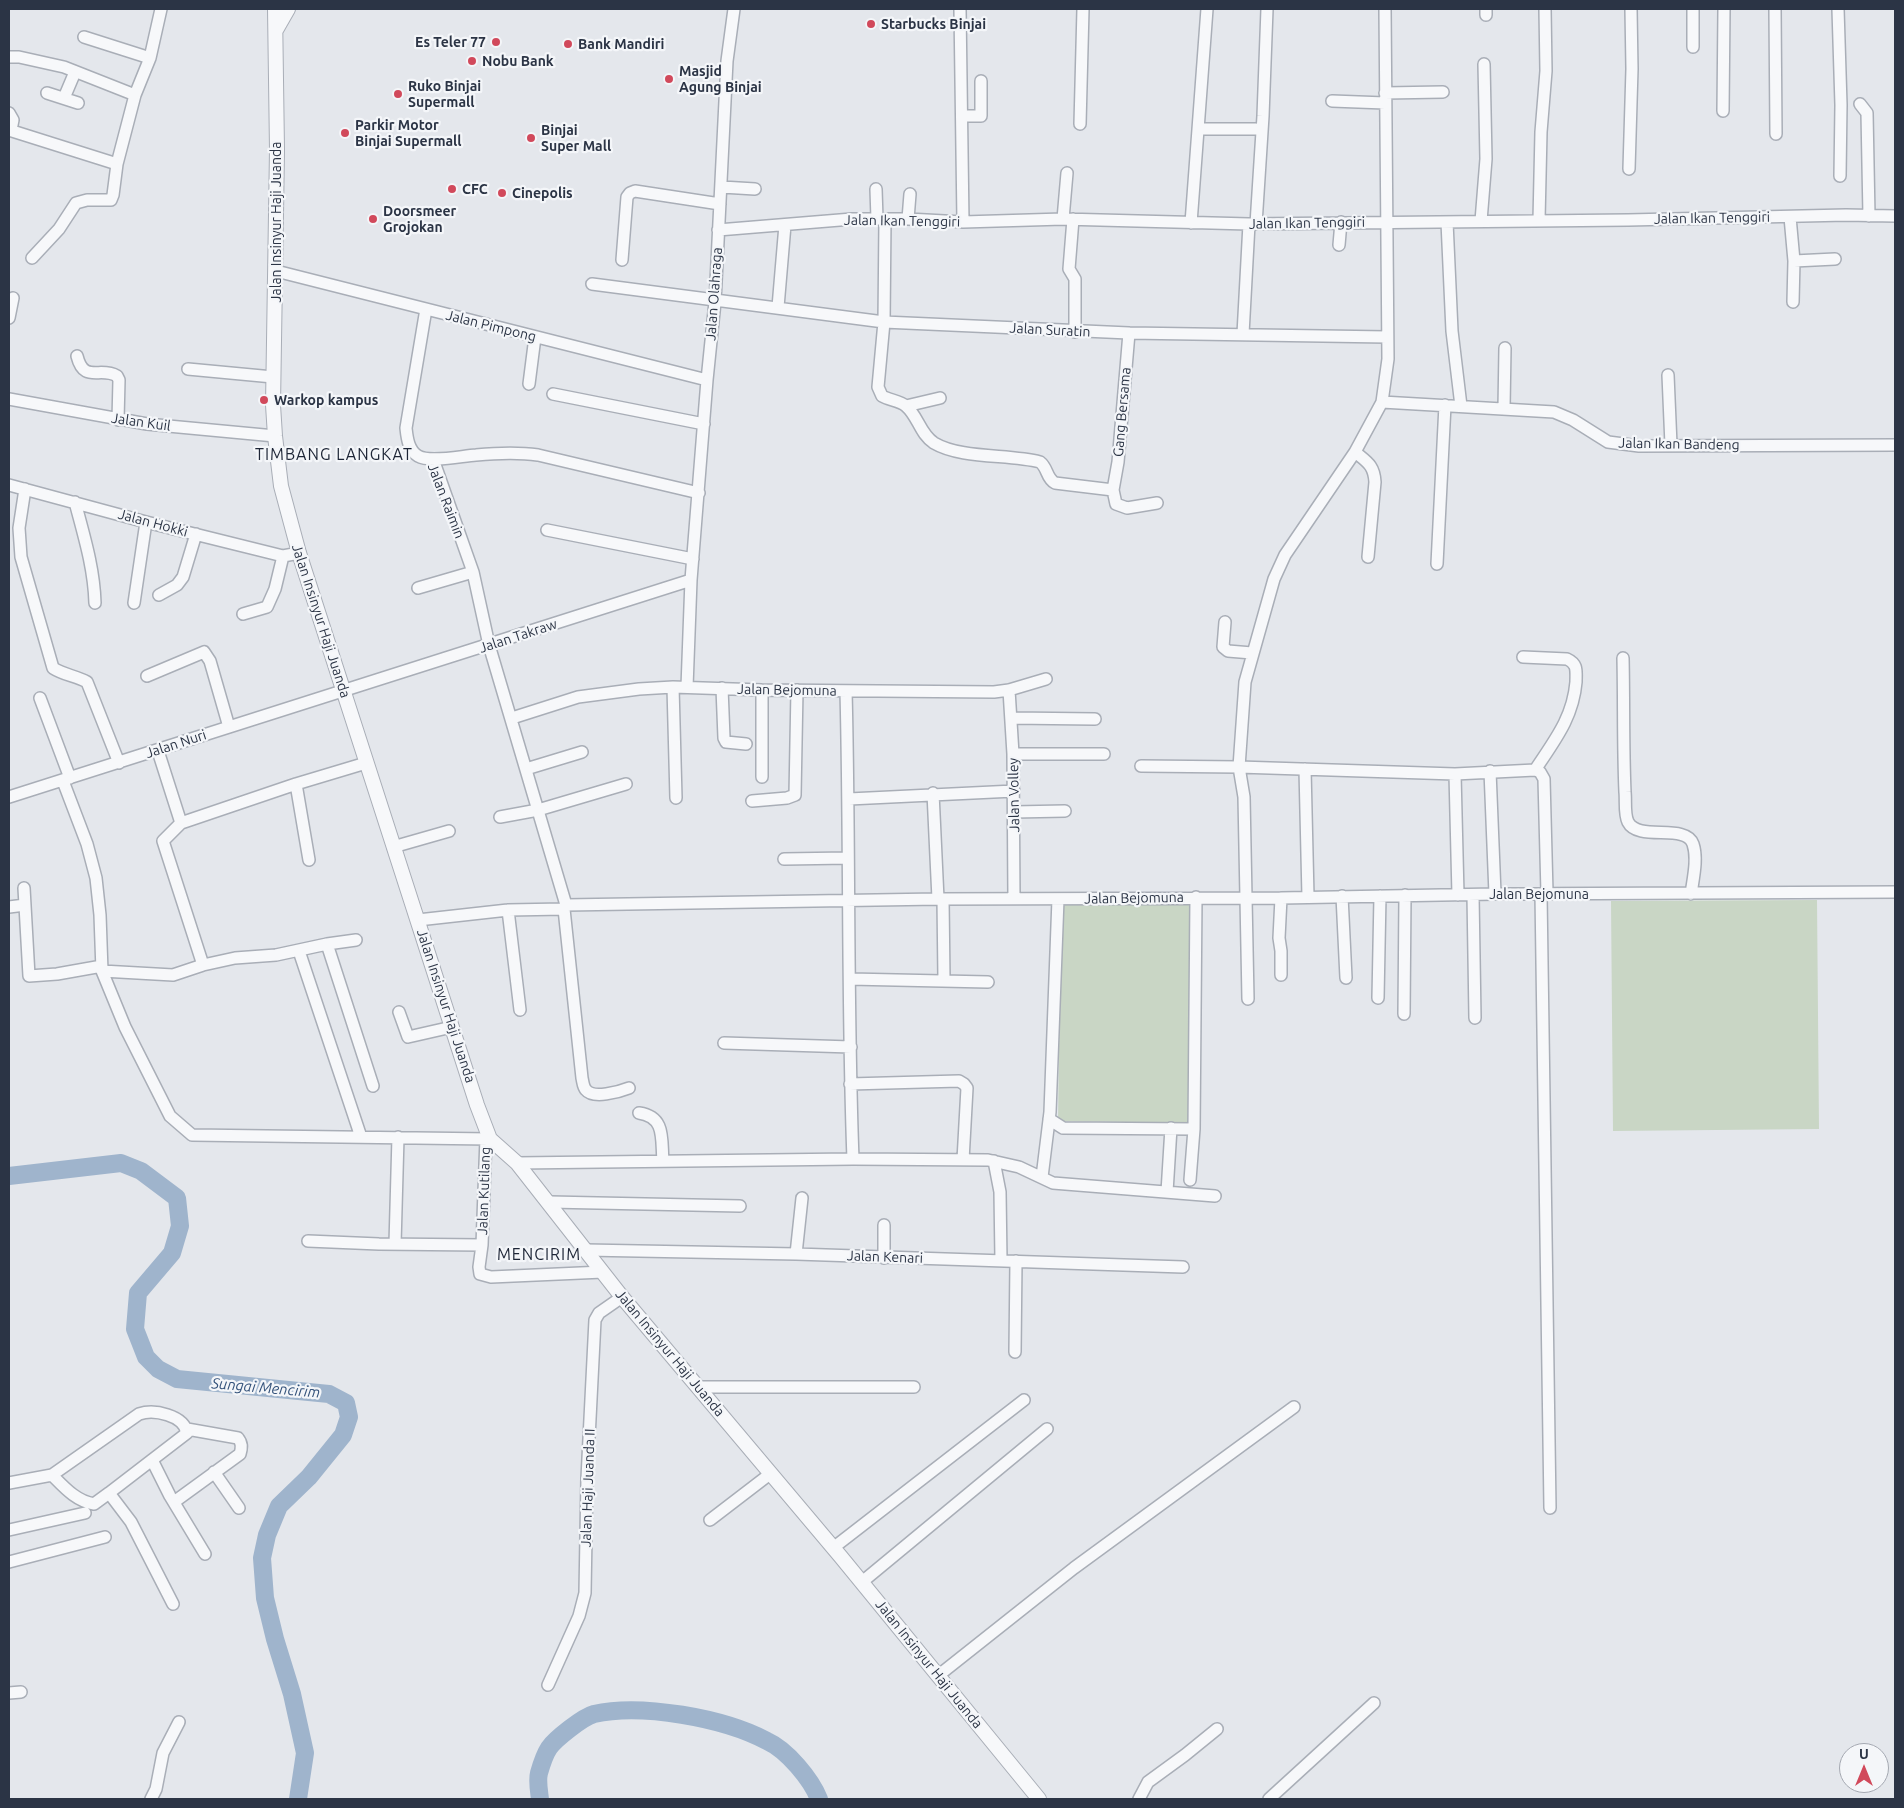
<!DOCTYPE html>
<html>
<head>
<meta charset="utf-8">
<style>
	body { margin:0 }
	#map { position:relative; width:1904px; height:1808px; overflow:hidden; background:#e4e7ec; font-family:Ubuntu,sans-serif }
	canvas { display:block }
	.frame { position:absolute; inset:0; border:10px solid #2b3445; pointer-events:none }
	.north { position:absolute; left:1839px; top:1743px; width:50px; height:50px; box-sizing:border-box; background:#f4f6f9; border:1px solid #a4a8b1; border-radius:50%; rotate:0deg; font-size:14px; font-weight:700; line-height:20px; text-align:center; color:#2b3445 }
	.north::after { content:''; display:block; margin:auto; width:18px; height:22px; background:#d1495b; clip-path:polygon(50% 0,100% 100%,50% 72%,0 100%) }
</style>
</head>
<body>
<div id="map">
<canvas width="1904" height="1808"></canvas>
<div class="frame"></div>
<div class="north">U</div>
</div>
<script>
const ctx = document.querySelector('canvas').getContext('2d');
ctx.lineJoin = 'round';
function fillPath(path, color) { ctx.fillStyle = color; ctx.fill(path, 'evenodd'); }
function strokePath(path, color, width, dash) { ctx.strokeStyle = color; ctx.lineWidth = width; ctx.lineCap = dash ? 'butt' : 'round'; ctx.setLineDash(dash || []); ctx.stroke(path); }
function write(font, color, halo, rows, align = 'center') {
  ctx.font = font + ' Ubuntu,sans-serif'; ctx.lineWidth = 4.5; ctx.setLineDash([]); ctx.textBaseline = 'middle'; ctx.strokeStyle = halo; ctx.fillStyle = color; for (const [text, x, y, turn = 0] of rows) {
    ctx.save(); ctx.translate(x, y); ctx.rotate((+turn || 0) * Math.PI / 180); ctx.textAlign = isNaN(turn) ? turn : align; if (halo) ctx.strokeText(text, 0, 0); ctx.fillText(text, 0, 0); ctx.restore();
  }
}
fillPath(new Path2D(`
	M1817,900L1819,1129L1613,1131L1611,901Z
	M1061,903L1191,905L1188,1123L1058,1121Z`), '#c9d6c5');
strokePath(new Path2D(`
	M9,1176L121,1163L141,1171L177,1198L180,1226L172,1253L138,1293L135,1329L146,1357L158,1369L177,1379L329,1394L346,1403L349,1417L343,1435L309,1477L279,1506L267,1535L262,1558L265,1598L275,1639L292,1694L305,1753L298,1799
	M540,1799C539,1791 537,1781 539,1773C541,1766 545,1754 549,1748C555,1739 583,1717 594,1714C641,1703 724,1718 767,1741C787,1750 811,1779 819,1799`), '#9fb4cc', 18);
const minor = new Path2D(`
	M960,9L963,222
	M1775,9L1776,134
	M1838,9L1841,105L1840,176
	M1486,15V9
	M84,37L150,58
	M1693,47V9
	M9,57H19L64,67L135,95
	M47,93L78,103
	M1385,93L1443,92
	M64,98L75,72
	M1332,101L1385,103
	M1860,104L1867,113L1869,216
	M1723,111L1724,9
	M9,113L13,120L11,130
	M962,116H981V81
	M1080,124L1083,9
	M1199,129H1256
	M9,130L117,164
	M1629,169L1632,69L1631,9
	M722,187L755,189
	M876,189L877,219
	M1790,217L1794,261L1793,302
	M885,219L884,322L878,387L882,396C889,400 900,401 906,406C918,416 920,434 934,443C961,459 1009,454 1040,462C1048,468 1046,478 1055,483L1113,490
	M908,219L910,194
	M1063,219L1067,173
	M1073,219L1069,269L1075,279V332
	M1539,220L1541,132L1546,71L1545,9
	M1481,221L1486,159L1484,64
	M1447,222L1452,331L1461,406
	M1191,223L1207,9
	M1256,224L1263,116L1267,9
	M718,230L852,219H908L963,222L1063,219L1249,224L1628,220L1846,215L1895,216
	M1339,245L1341,222
	M32,258L59,229L76,203L87,200H111L113,195L117,164L135,95L150,58L161,9
	M622,260L627,197L630,193L635,191L720,204
	M1794,261L1835,259
	M276,271L707,380
	M592,284L884,322L1129,333L1387,337
	M778,307L785,225
	M426,309L406,428C407,437 408,450 418,456C430,463 461,456 476,455C497,453 517,452 538,455L699,493
	M9,318L13,298
	M1129,333L1118,462L1113,490L1116,504L1127,508L1157,503
	M1243,334L1249,224
	M77,356C84,384 100,366 117,376L119,380L118,420
	M188,369L273,377
	M1668,375L1671,445
	M529,384L535,337
	M553,394L704,424
	M9,399L147,424L275,436
	M1382,402L1554,412L1573,420L1608,442L1639,446L1895,445
	M906,406L940,398
	M1504,408L1505,348
	M1355,452C1367,462 1374,465 1375,482L1368,557
	M433,459L473,572L489,645L566,905
	M9,485L146,522L283,556L299,553
	M25,489L19,528L21,557L53,668C64,675 76,676 87,682L119,763
	M75,502C84,536 94,568 95,603
	M547,530L693,559
	M1437,564L1445,405
	M418,588L473,572
	M159,595L177,585L183,577L196,534
	M134,603L146,522
	M243,614L267,607L275,589L283,556
	M1225,622L1223,647L1228,651L1252,653
	M1523,657L1567,659C1578,664 1576,671 1576,682C1573,718 1554,741 1535,770
	M1623,658C1624,702 1623,747 1625,792C1626,801 1624,814 1628,822C1638,842 1686,823 1693,844C1698,859 1693,879 1691,894
	M147,676L204,652L210,661L229,727
	M673,687L676,798
	M687,687L691,580L707,380L715,302L727,61L734,9
	M722,688L724,738L726,742L746,744
	M1009,690L1013,754L1014,899
	M846,691C850,847 847,1003 853,1159
	M40,698L70,778
	M512,718L578,697L639,689L673,687L762,690L994,692L1009,690L1046,679
	M1011,718L1095,719
	M158,751L181,823
	M1013,754H1104
	M1141,766L1239,767L1455,774L1535,770L1540,772L1544,779L1547,893
	M526,769L582,752
	M1305,769L1308,897
	M1490,771L1495,894
	M1455,774L1458,895
	M762,777V690
	M63,781L87,844L96,878L100,915L102,971L125,1027L170,1116L192,1135L490,1139
	M296,784L309,860
	M933,793L938,899
	M9,797L691,580
	M849,799L1014,791
	M752,801L787,798L795,795L797,690
	M1014,812L1065,811
	M500,817L538,810L626,784
	M393,847L449,831
	M784,859L848,858
	M24,888L29,976L57,974L102,966
	M1541,894L1550,1508
	M1473,895L1475,1018
	M1342,896L1346,978
	M1281,898L1279,938L1281,951V975
	M943,899L944,980
	M9,907L25,905
	M564,909L582,1078C583,1082 583,1087 586,1090C593,1099 619,1092 629,1088
	M508,910L520,1010
	M418,920L508,910L564,909L566,905L938,899L1281,898L1495,894L1895,892
	M327,944L373,1086
	M299,951L361,1137
	M203,965L163,841L181,823L296,784L366,763
	M102,971L173,975L203,965L235,958L276,955L327,944L356,940
	M850,979L988,982
	M1378,998L1380,896
	M1248,999L1244,797L1239,767L1245,682L1274,579L1285,555L1355,452L1382,402L1388,359L1385,9
	M399,1012L408,1037L452,1027
	M1404,1014L1405,895
	M724,1043L851,1047
	M850,1084L959,1081L964,1084L967,1088L963,1160
	M639,1113C666,1117 661,1139 663,1161
	M1049,1119L1063,1128L1194,1129
	M486,1138L482,1245L479,1267L480,1274L491,1277L603,1272
	M994,1161L1000,1192L1001,1260
	M517,1163L853,1159L988,1160L1019,1167L1053,1183L1215,1196
	M1042,1177L1050,1112L1058,899
	M1190,1180L1194,1129L1196,897
	M1167,1192L1171,1128
	M550,1202L740,1206
	M308,1241L379,1244L482,1245
	M395,1244L398,1137
	M586,1250L796,1254L1183,1267
	M796,1254L802,1198
	M884,1258V1225
	M1015,1352L1016,1261
	M697,1387H914
	M152,1460L170,1496L205,1554
	M214,1472L239,1508
	M52,1475C64,1487 76,1501 94,1504L109,1493L131,1522L173,1604
	M9,1483L52,1475L139,1414C154,1409 184,1415 187,1433L109,1493
	M174,1502L240,1454C242,1447 242,1443 238,1438L187,1429
	M710,1520L770,1474
	M9,1530L85,1513
	M833,1548L1024,1400
	M9,1562L105,1537
	M862,1582L1047,1429
	M939,1675L1074,1568L1294,1407
	M548,1685L579,1616L585,1593L587,1478L595,1320L599,1313L622,1297
	M9,1693L21,1692
	M151,1799L156,1789L163,1753L179,1722
	M1139,1799L1148,1782L1185,1755L1217,1729
	M1269,1799L1374,1703`);
const tertiary = new Path2D(`
	M275,9L277,150L273,405L275,436L281,486L299,553L477,1105L490,1139L517,1163L622,1297L841,1557L1039,1799
	M276,30L288,9`);
strokePath(minor, '#a9aeb7', 14);
strokePath(tertiary, '#a9aeb7', 16);
strokePath(minor, '#f7f8fa', 11);
strokePath(tertiary, '#f7f8fa', 14);
for (const [x, y, r, color] of [
	[871,24,5,"#d1495b"],
	[496,42,5,"#d1495b"],
	[568,44,5,"#d1495b"],
	[472,61,5,"#d1495b"],
	[669,79,5,"#d1495b"],
	[398,94,5,"#d1495b"],
	[345,133,5,"#d1495b"],
	[531,138,5,"#d1495b"],
	[452,189,5,"#d1495b"],
	[502,193,5,"#d1495b"],
	[373,219,5,"#d1495b"],
	[264,400,5,"#d1495b"]
]) { const dot = new Path2D(); dot.arc(x, y, r, 0, 2 * Math.PI); ctx.fillStyle = color; ctx.fill(dot); strokePath(dot, '#f4f6f9', 2); }
write('bold 14px', '#2b3445', '#f4f6f9', [
	["Starbucks Binjai",881,24],
	["Es Teler 77",486,42,"right"],
	["Bank Mandiri",578,44],
	["Nobu Bank",482,61],
	["Masjid",679,71],
	["Agung Binjai",679,87],
	["Ruko Binjai",408,86],
	["Supermall",408,102],
	["Parkir Motor",355,125],
	["Binjai Supermall",355,141],
	["Binjai",541,130],
	["Super Mall",541,146],
	["CFC",462,189],
	["Cinepolis",512,193],
	["Doorsmeer",383,211],
	["Grojokan",383,227],
	["Warkop kampus",274,400]
], 'left');
write('14px', '#2b3445', '#f4f6f9', [
	["Jalan Ikan Tenggiri",1712,218,-1],
	["Jalan Ikan Tenggiri",902,221,1],
	["Jalan Insinyur Haji Juanda",276,222,-90],
	["Jalan Ikan Tenggiri",1307,223,-1],
	["Jalan Olahraga",714,294,-86],
	["Jalan Pimpong",491,326,14],
	["Jalan Suratin",1050,330,3],
	["Gang Bersama",1122,412,-85],
	["Jalan Kuil",141,422,8],
	["Jalan Ikan Bandeng",1679,444,1],
	["Jalan Raimin",446,501,69],
	["Jalan Hokki",153,523,15],
	["Jalan Insinyur Haji Juanda",321,621,72],
	["Jalan Takraw",518,636,-18],
	["Jalan Bejomuna",787,690,1],
	["Jalan Nuri",176,744,-18],
	["Jalan Volley",1014,795,-91],
	["Jalan Bejomuna",1539,894],
	["Jalan Bejomuna",1134,898,-1],
	["Jalan Insinyur Haji Juanda",446,1006,72],
	["Jalan Kutilang",484,1191,-88],
	["Jalan Kenari",885,1257,2],
	["Jalan Insinyur Haji Juanda",670,1353,50],
	["Jalan Haji Juanda II",588,1488,-88],
	["Jalan Insinyur Haji Juanda",929,1664,51]
]);
write('italic 15px', '#34527a', '#f4f6f9', [
	["Sungai Mencirim",266,1388,5]
]);
ctx.letterSpacing = '1px';
write('16px', '#1d2536', '#f4f6f9', [
	["TIMBANG LANGKAT",334,455],
	["MENCIRIM",539,1255]
]);
ctx.letterSpacing = '0px';
</script>
</body>
</html>
